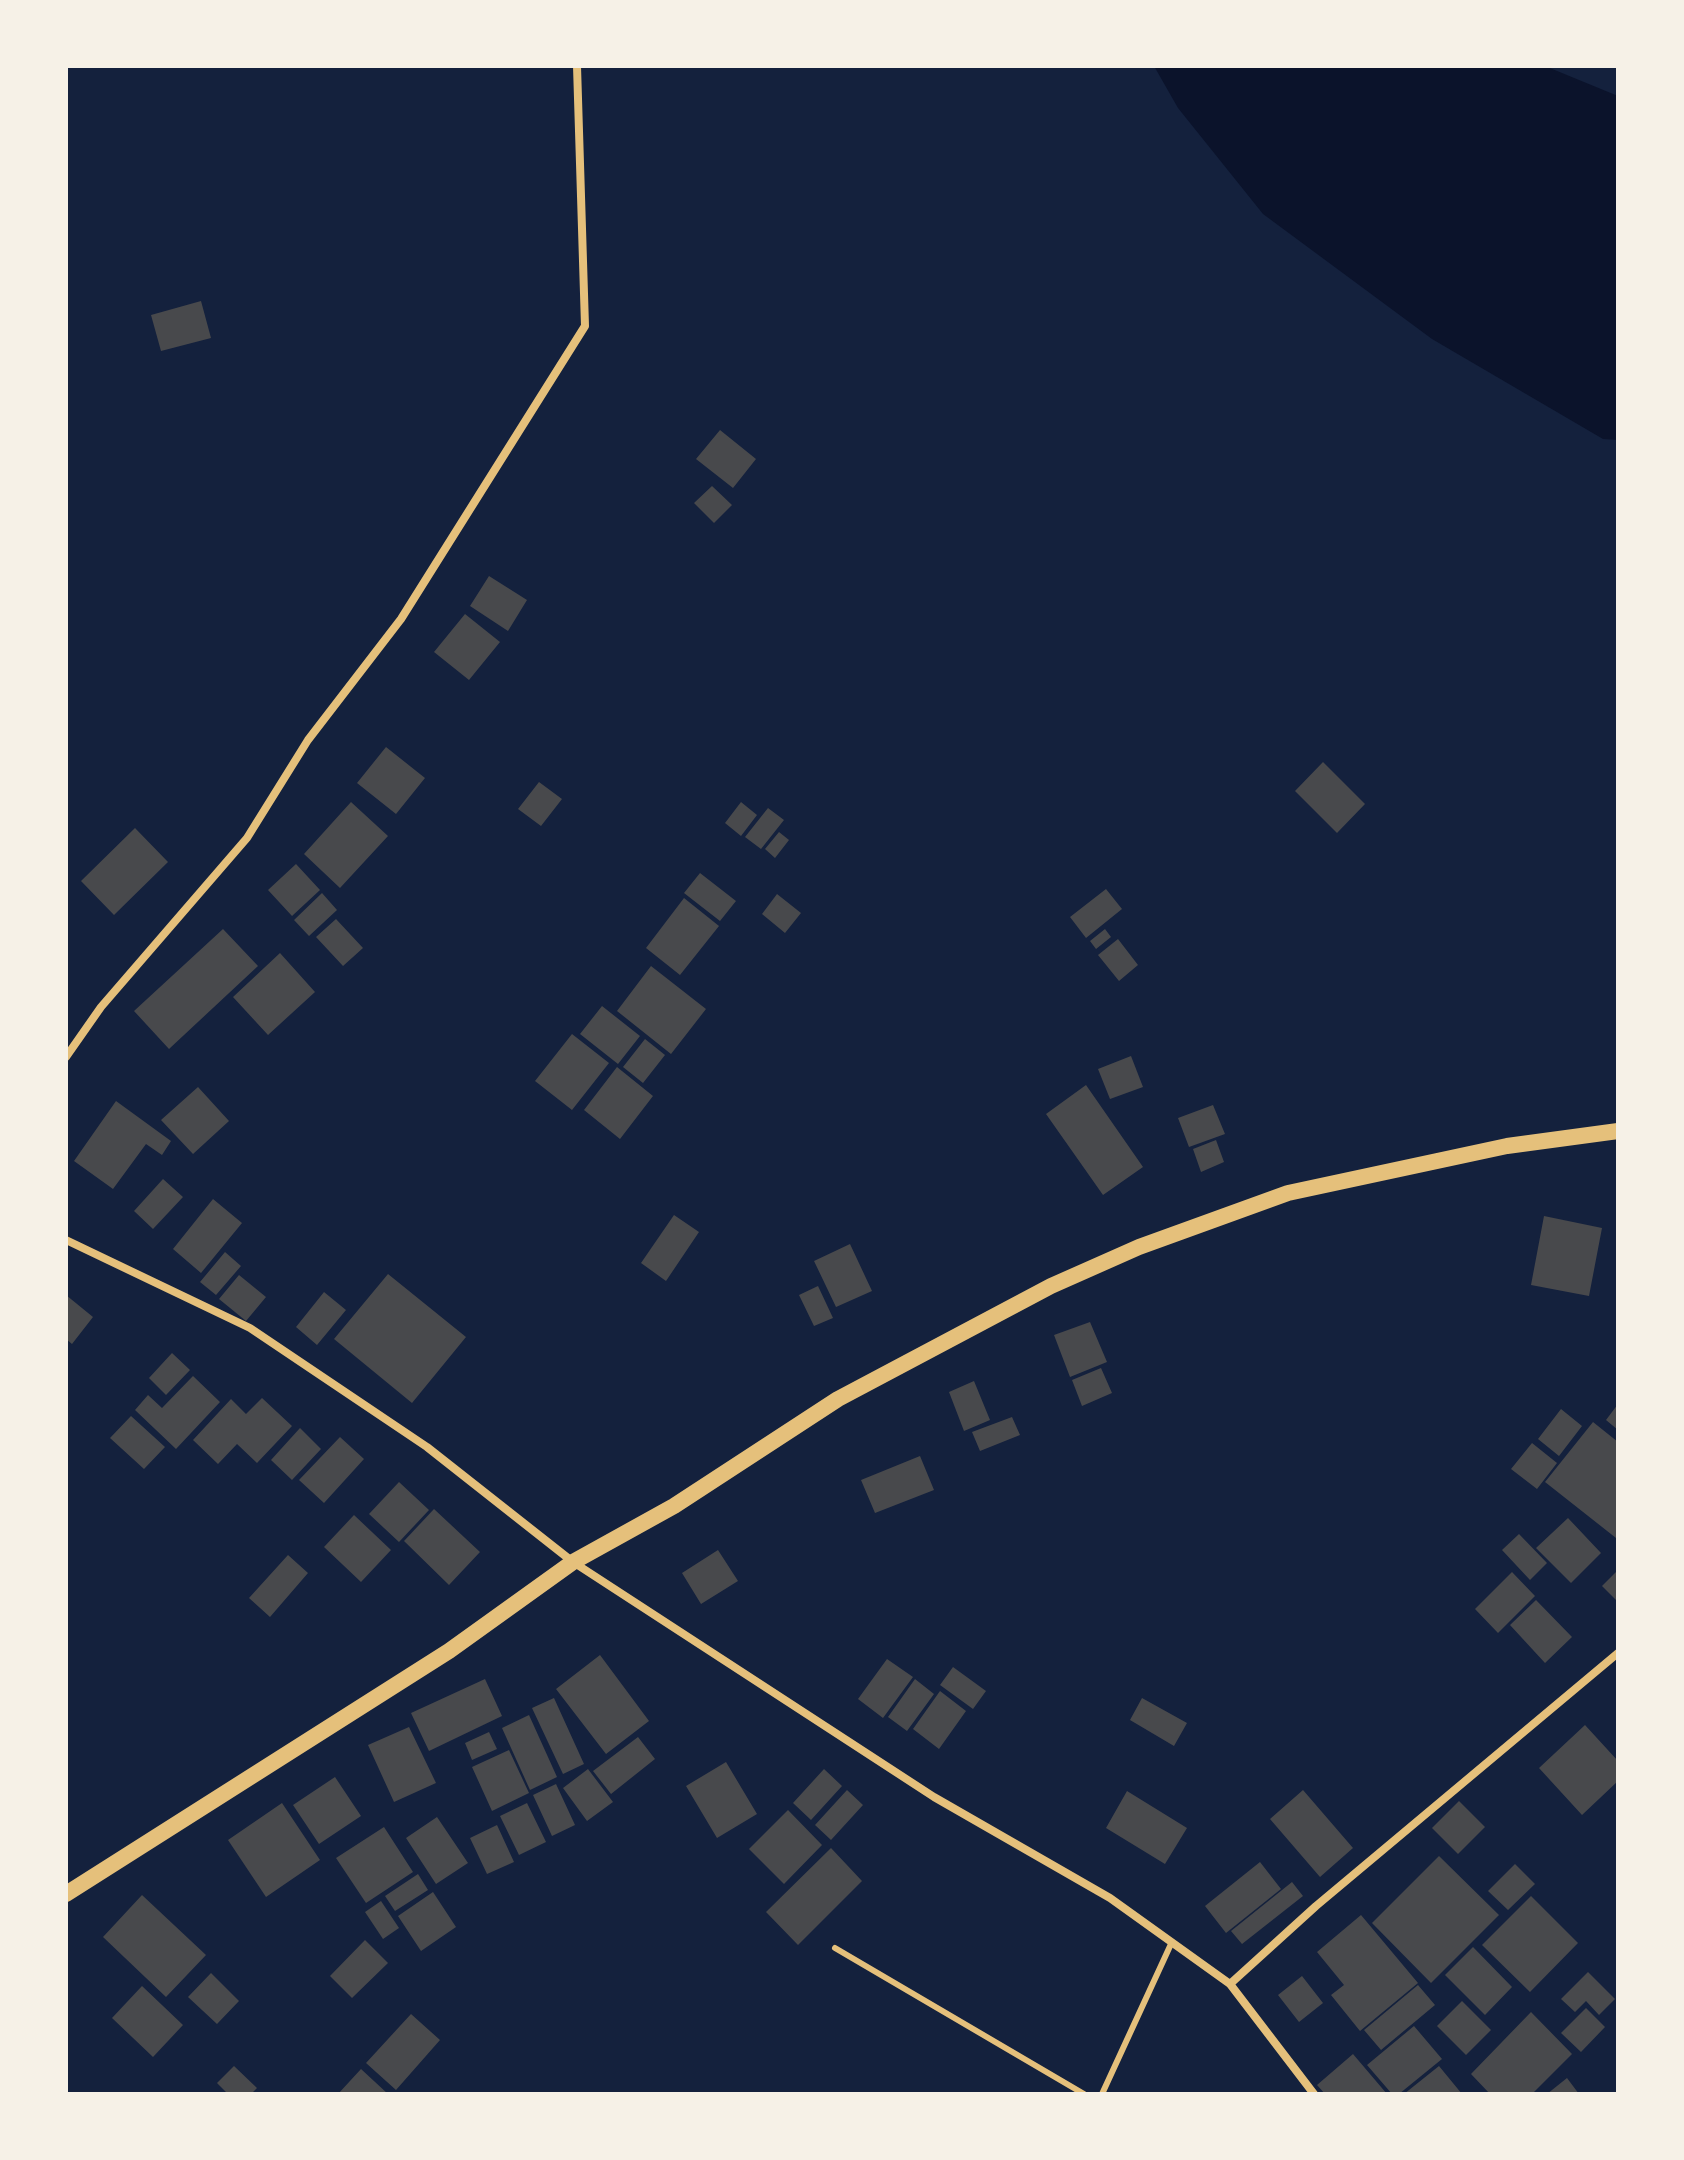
<!DOCTYPE html>
<html>
<head>
<meta charset="utf-8">
<style>
	body { margin:0 }
	#map { position:relative; width:1684px; height:2160px; overflow:hidden; background:#14213d; font-family:Montserrat,sans-serif }
	canvas { display:block }
	.frame { position:absolute; inset:0; border:68px solid #f6f1e7; pointer-events:none }
</style>
</head>
<body>
<div id="map">
<canvas width="1684" height="2160"></canvas>
<div class="frame"></div>
</div>
<script>
const ctx = document.querySelector('canvas').getContext('2d');
ctx.lineJoin = 'round';
function fillPath(path, color) { ctx.fillStyle = color; ctx.fill(path, 'evenodd'); }
function strokePath(path, color, width, dash) { ctx.strokeStyle = color; ctx.lineWidth = width; ctx.lineCap = dash ? 'butt' : 'round'; ctx.setLineDash(dash || []); ctx.stroke(path); }
fillPath(new Path2D(`
	M1154,66H1545L1618,96V440L1603,439L1432,339L1263,214L1178,108Z`), '#0b132b');
fillPath(new Path2D(`
	M201,301L211,338L161,351L151,315Z
	M720,430L756,459L733,488L696,459Z
	M712,486L732,505L714,523L694,503Z
	M489,576L527,600L508,631L470,606Z
	M465,614L500,642L469,680L434,652Z
	M386,747L425,778L396,814L357,783Z
	M1323,762L1365,804L1337,833L1295,791Z
	M539,782L562,799L541,826L518,809Z
	M351,802L388,836L340,888L304,854Z
	M741,802L757,815L741,836L725,823Z
	M768,808L784,820L761,849L745,837Z
	M135,828L168,862L114,915L81,881Z
	M779,832L789,840L775,858L765,849Z
	M296,864L320,890L292,916L268,890Z
	M700,873L736,901L720,921L684,893Z
	M1106,889L1122,909L1086,938L1070,917Z
	M322,893L337,910L309,936L294,920Z
	M777,894L801,913L785,933L762,914Z
	M684,898L719,926L680,975L646,948Z
	M336,919L363,948L343,966L316,937Z
	M223,929L258,966L169,1049L134,1011Z
	M1105,929L1111,937L1096,949L1090,941Z
	M1118,939L1138,965L1119,981L1098,955Z
	M280,953L315,992L268,1035L233,997Z
	M651,966L706,1009L671,1054L617,1011Z
	M602,1006L640,1036L618,1064L580,1034Z
	M572,1034L609,1063L572,1110L535,1081Z
	M645,1039L665,1055L643,1083L623,1067Z
	M1131,1056L1143,1087L1110,1099L1098,1069Z
	M617,1067L653,1096L620,1139L584,1110Z
	M1086,1085L1143,1167L1103,1195L1046,1114Z
	M198,1087L229,1121L193,1154L161,1120Z
	M116,1101L171,1141L162,1155L146,1144L113,1189L74,1161Z
	M1213,1105L1225,1134L1189,1147L1178,1118Z
	M1216,1140L1224,1162L1201,1172L1193,1149Z
	M163,1179L183,1197L153,1229L134,1211Z
	M213,1199L242,1223L201,1273L173,1249Z
	M674,1215L699,1232L666,1281L641,1263Z
	M1544,1216L1602,1228L1589,1296L1531,1285Z
	M850,1244L872,1291L836,1307L814,1261Z
	M225,1252L241,1266L216,1295L200,1282Z
	M388,1274L466,1337L412,1403L334,1339Z
	M239,1275L266,1297L246,1321L219,1299Z
	M818,1286L833,1318L814,1326L799,1295Z
	M324,1292L346,1310L317,1345L296,1327Z
	M66,1295L93,1317L72,1344L66,1339Z
	M1090,1322L1107,1362L1070,1377L1054,1335Z
	M172,1353L190,1370L166,1395L149,1378Z
	M1101,1368L1112,1393L1082,1406L1072,1380Z
	M193,1376L220,1402L176,1449L135,1410L148,1395L162,1408Z
	M974,1381L990,1420L964,1431L949,1392Z
	M262,1398L292,1426L257,1463L237,1444L218,1464L193,1440L231,1399L246,1414Z
	M1618,1404V1430L1606,1420Z
	M1561,1409L1582,1426L1559,1456L1538,1439Z
	M131,1416L165,1447L144,1469L110,1438Z
	M1012,1417L1020,1435L980,1451L972,1432Z
	M1593,1422L1618,1442L1616,1538L1545,1482Z
	M300,1428L321,1449L292,1480L271,1460Z
	M340,1437L364,1459L324,1503L299,1480Z
	M1532,1443L1557,1463L1537,1489L1511,1469Z
	M920,1456L934,1490L875,1513L861,1480Z
	M399,1482L429,1510L399,1542L369,1514Z
	M434,1509L480,1552L449,1585L404,1541Z
	M354,1515L391,1550L361,1582L324,1547Z
	M1568,1518L1601,1553L1571,1583L1536,1548Z
	M1519,1534L1547,1563L1530,1580L1502,1550Z
	M718,1550L738,1581L701,1604L682,1573Z
	M288,1555L308,1573L270,1617L249,1598Z
	M1618,1570V1602L1602,1586Z
	M1512,1572L1535,1596L1498,1633L1475,1609Z
	M1536,1600L1572,1637L1545,1663L1510,1625Z
	M600,1655L649,1721L606,1754L556,1689Z
	M887,1659L913,1677L883,1718L858,1699Z
	M953,1667L986,1691L973,1709L940,1685Z
	M485,1679L502,1716L429,1751L411,1713Z
	M915,1679L934,1694L907,1731L888,1717Z
	M940,1691L966,1711L939,1749L913,1729Z
	M554,1698L584,1764L563,1774L532,1708Z
	M1142,1698L1187,1723L1174,1746L1130,1720Z
	M529,1715L557,1777L530,1790L502,1728Z
	M1585,1725L1618,1761V1781L1582,1815L1539,1768Z
	M409,1727L436,1783L394,1802L368,1745Z
	M489,1732L497,1749L472,1760L465,1743Z
	M638,1737L655,1759L611,1794L593,1771Z
	M509,1750L529,1793L492,1811L472,1767Z
	M726,1762L757,1814L717,1838L686,1786Z
	M588,1769L613,1802L587,1821L563,1788Z
	M824,1769L842,1786L811,1820L793,1803Z
	M335,1777L361,1816L319,1844L293,1805Z
	M556,1784L575,1825L552,1836L533,1795Z
	M847,1790L863,1805L831,1840L815,1825Z
	M1303,1790L1353,1848L1320,1877L1270,1819Z
	M1127,1791L1187,1828L1165,1864L1106,1828Z
	M1459,1801L1485,1827L1458,1854L1432,1828Z
	M282,1803L320,1860L266,1897L228,1840Z
	M527,1803L546,1842L519,1855L500,1816Z
	M788,1810L822,1845L784,1884L749,1849Z
	M437,1817L468,1863L436,1884L406,1838Z
	M497,1825L514,1862L487,1874L470,1838Z
	M384,1827L413,1872L366,1903L336,1858Z
	M831,1848L862,1881L798,1945L766,1912Z
	M1439,1856L1499,1915L1431,1983L1372,1923Z
	M1260,1862L1281,1889L1226,1933L1205,1906Z
	M1515,1864L1535,1884L1508,1910L1488,1891Z
	M418,1874L428,1890L395,1911L385,1896Z
	M1292,1882L1303,1896L1242,1944L1231,1931Z
	M433,1892L456,1927L421,1951L398,1916Z
	M142,1895L206,1955L166,1997L103,1937Z
	M1531,1896L1578,1943L1530,1992L1482,1945Z
	M381,1901L399,1928L383,1939L365,1912Z
	M1361,1915L1418,1983L1360,2031L1331,1995L1344,1985L1317,1952Z
	M365,1940L388,1963L352,1998L330,1976Z
	M1473,1947L1512,1987L1485,2015L1445,1975Z
	M1588,1972L1615,1999L1599,2015L1586,2001L1575,2012L1561,1999Z
	M211,1973L239,2001L217,2024L188,1997Z
	M1302,1976L1323,2003L1299,2022L1278,1995Z
	M1418,1985L1435,2005L1381,2050L1364,2030Z
	M142,1986L183,2025L153,2057L112,2018Z
	M1462,2001L1491,2030L1466,2055L1437,2026Z
	M1586,2008L1605,2027L1581,2052L1561,2033Z
	M1531,2012L1572,2054L1532,2094H1490L1471,2074Z
	M411,2014L440,2040L396,2090L366,2063Z
	M1414,2026L1442,2059L1399,2094H1392L1367,2065Z
	M1353,2054L1387,2094H1325L1317,2085Z
	M234,2066L257,2088L251,2094H228L217,2083Z
	M1439,2066L1462,2094H1404Z
	M361,2069L388,2094H338Z
	M1567,2078L1579,2094H1547Z`), '#48494c');
strokePath(new Path2D(`
	M835,1948L1084,2094
	M1102,2094L1171,1944`), '#e5c07b', 6);
strokePath(new Path2D(`
	M66,1057L101,1007L247,838L308,740L401,619L585,326L577,66
	M66,1240L250,1328L427,1447L573,1562L934,1797L1110,1898L1230,1984L1314,2094
	M1230,1984L1316,1906L1618,1653`), '#e5c07b', 8);
strokePath(new Path2D(`
	M66,1894L449,1651L573,1562L674,1506L838,1399L1051,1286L1139,1247L1288,1193L1507,1146L1618,1131`), '#e5c07b', 16);
</script>
</body>
</html>
